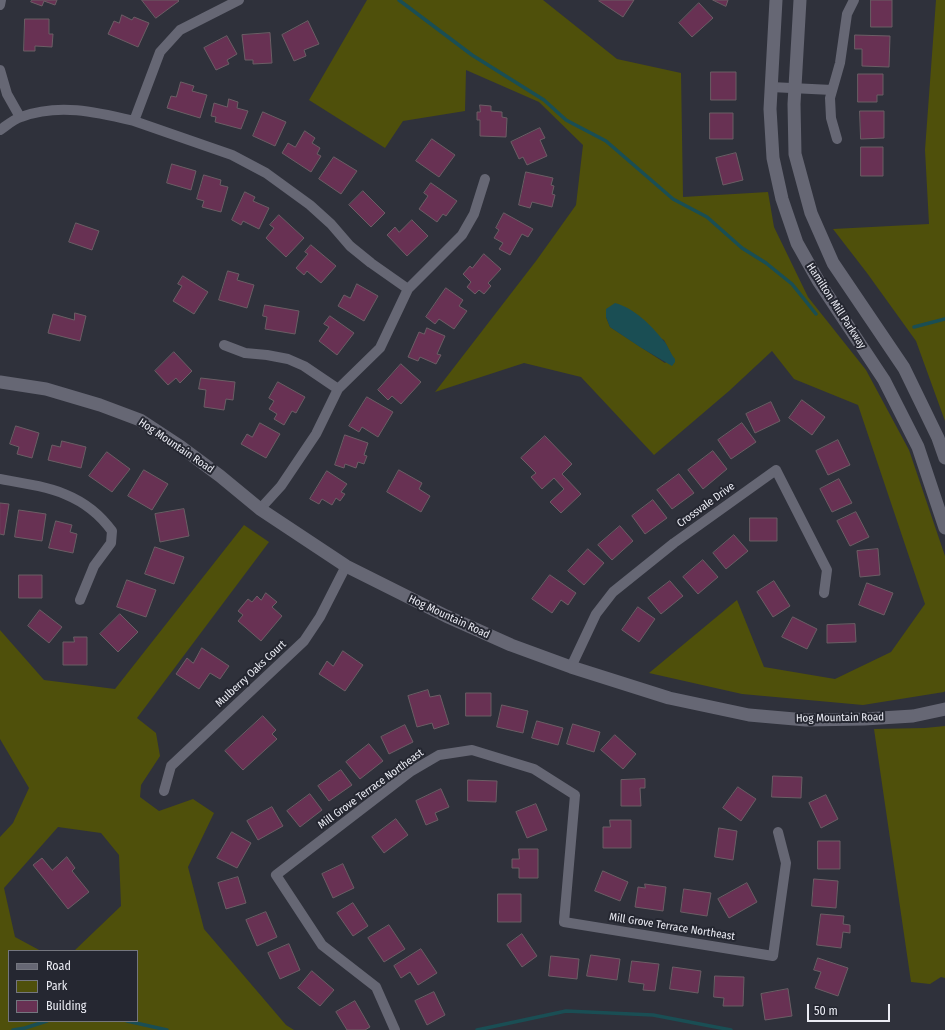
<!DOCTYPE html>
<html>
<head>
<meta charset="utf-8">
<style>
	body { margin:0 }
	#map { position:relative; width:945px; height:1030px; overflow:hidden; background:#2f313b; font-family:"Fira Sans Condensed",sans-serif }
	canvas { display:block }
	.legend { position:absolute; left:8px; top:950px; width:130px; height:72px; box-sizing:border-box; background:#252731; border:1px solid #74767f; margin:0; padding:5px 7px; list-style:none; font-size:12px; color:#ebecf4 }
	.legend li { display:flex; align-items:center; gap:8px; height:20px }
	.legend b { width:20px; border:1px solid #74767f }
	.scale { position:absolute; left:807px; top:1004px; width:83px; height:18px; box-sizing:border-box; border:2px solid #ebecf4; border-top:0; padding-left:5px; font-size:12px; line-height:14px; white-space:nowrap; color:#ebecf4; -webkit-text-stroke:3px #252731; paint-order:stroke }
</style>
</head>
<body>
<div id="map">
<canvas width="945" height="1030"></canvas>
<ul class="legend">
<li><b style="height:5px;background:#666774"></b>Road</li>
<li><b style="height:11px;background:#4f500b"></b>Park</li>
<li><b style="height:11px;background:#683153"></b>Building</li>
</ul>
<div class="scale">50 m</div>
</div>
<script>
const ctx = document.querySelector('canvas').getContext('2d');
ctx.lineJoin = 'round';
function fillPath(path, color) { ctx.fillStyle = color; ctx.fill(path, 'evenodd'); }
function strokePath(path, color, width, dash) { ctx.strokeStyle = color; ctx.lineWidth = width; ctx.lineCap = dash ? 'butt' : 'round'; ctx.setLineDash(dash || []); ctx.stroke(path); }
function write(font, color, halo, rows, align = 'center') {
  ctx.font = font + ' "Fira Sans Condensed",sans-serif'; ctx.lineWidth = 4; ctx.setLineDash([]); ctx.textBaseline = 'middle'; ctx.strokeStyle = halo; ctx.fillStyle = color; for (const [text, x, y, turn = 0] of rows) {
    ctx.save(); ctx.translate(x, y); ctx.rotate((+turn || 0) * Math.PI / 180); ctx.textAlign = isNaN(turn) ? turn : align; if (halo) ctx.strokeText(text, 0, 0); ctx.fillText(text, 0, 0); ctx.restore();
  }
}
fillPath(new Path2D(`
	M367,0H543L617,59L681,73L683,197L768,192L774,227L808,297L866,370L909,450L945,556V691L944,692L863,705L742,694L649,673L737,600L764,667L835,679L891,652L925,604L858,405L794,379L772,351L729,391L654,455L581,377L524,363L435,392L536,261L576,205L583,145L539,102L466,70L465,111L403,121L385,148L309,100ZM606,317L664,340L672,356L665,363L610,327Z
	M936,0H945V421L916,341L867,273L833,229L929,224L925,150Z
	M244,525L269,542L137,718L156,733L160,756L141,785L140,797L159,811L193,799L214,813L188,867L204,929L286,1025L294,1030H0V837L13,823L29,788L0,739V630L44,680L115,689ZM58,827L101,833L119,855L121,906L74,951H137V1021H9V951H41L15,937L4,888Z
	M945,726V978L941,977L930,984L911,982L874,729L925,728Z`), '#4f500b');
fillPath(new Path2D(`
	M615,303C634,308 651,325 663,340C668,345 670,353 675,359V362L672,366L640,347L610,327L606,317V309Z`), '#1a4e54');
strokePath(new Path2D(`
	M399,0L472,55L544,100L566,120L606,141L673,199L707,217L742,248L766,263L792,284L816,314
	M914,327L945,319
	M127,1021L167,1030
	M13,1030L25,1028L47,1021
	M477,1030L566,1011L653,1015L731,1030`), '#1a4e54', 3.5);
const building = new Path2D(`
	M32,0H57L55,5L44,1L42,6L31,2Z
	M142,0H178L179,1L156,18Z
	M600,0H634L623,17L599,1Z
	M713,0H728L726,6Z
	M871,0H892V27H871Z
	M699,3L713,18L692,37L679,23Z
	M122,15L132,20L134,17L149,23L138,47L108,34L114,21L119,23Z
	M25,19H49V34H53L52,47L35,46V51H24Z
	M308,21L319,44L304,50L306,56L294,61L282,35Z
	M270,33L272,63L253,64V60H245L242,35Z
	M855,35L890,36L889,67L862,66V49H855Z
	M227,36L237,54L227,60L229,64L216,70L204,48Z
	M711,72H736V100H711Z
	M858,74H883V95H877V102H858Z
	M181,82L194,86L192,91L207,95L200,118L167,108L171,96L176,97Z
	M229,99L238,102L237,108L248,111L241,129L215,122L216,117L211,116L214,103L227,107Z
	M480,105L491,106V111L502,112V117L507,118L506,137L480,136V120H477V112H480Z
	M860,111H884V138L861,139Z
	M263,112L286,122L275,146L253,136Z
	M710,113H733V139H710Z
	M540,128L545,138L540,140L547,156L527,165L523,157L519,159L511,142Z
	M305,131L315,138L312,143L320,148L317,154L321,156L311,172L282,153L288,143L295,147Z
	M432,139L455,155L439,177L416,161Z
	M861,147H883V176H861Z
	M736,153L743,180L723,185L716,158Z
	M334,157L357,171L341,194L319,179Z
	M172,164L196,171L191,190L167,183Z
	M526,172L553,178L551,185L554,186L552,194L555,195L552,207L532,202L530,208L519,205Z
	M204,175L221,180L220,185L228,187L221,212L202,207L204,201L197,199Z
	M431,183L457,201L446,216L443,214L437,222L419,209L428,196L424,193Z
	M363,191L385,213L371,227L349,205Z
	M245,192L255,197L253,201L269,208L259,229L243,221L241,225L232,220Z
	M504,213L533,229L528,237L522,234L510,255L499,249L503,243L494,238L499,230L496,228Z
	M279,215L304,238L286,257L266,238L274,228L270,225Z
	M412,220L428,236L407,256L387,235L395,227L399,232Z
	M76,223L99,231L92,250L69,242Z
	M311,245L336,266L321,283L307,271L304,275L296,268L308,254L305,252Z
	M484,254L501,269L488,283L491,286L484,294L479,290L475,294L467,287L471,282L463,274L470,266L472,268Z
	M228,271L239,274L237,280L254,285L247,308L219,300Z
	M183,276L208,292L194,314L173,301L182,286L178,284Z
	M357,284L378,296L364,321L338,306L344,295L350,298Z
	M446,288L463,300L459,306L467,311L454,329L439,319L435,324L426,317Z
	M265,305L299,311L295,334L265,329L267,317L263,316Z
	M75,313L86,316L80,341L48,333L53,314L74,320Z
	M330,316L354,333L337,355L319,341L329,327L324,324Z
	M427,328L445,336L437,354L441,355L436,364L420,357L418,361L408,357L419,332L424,334Z
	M174,352L192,371L180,383L176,378L168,385L155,371Z
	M401,364L421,382L401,404L392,396L388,400L378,390Z
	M201,378L235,382L233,400L226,399L224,410L204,407L206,390L199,389Z
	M278,382L305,397L296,413L292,411L284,425L274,419L277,414L269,409L274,401L269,398Z
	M367,397L393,412L378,437L362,427L359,432L349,426Z
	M802,400L825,417L812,435L789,418Z
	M771,402L780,421L755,433L746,414Z
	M260,423L280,434L266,458L241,444L247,434L252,437Z
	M742,423L756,442L731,459L718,440Z
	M16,426L39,433L32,458L17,454L19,447L10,444Z
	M345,435L368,443L364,455L367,456L364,464L358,462L356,468L345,464L344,468L335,465Z
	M545,436L572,464L562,474L581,494L561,513L550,502L564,489L554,478L542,489L531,477L536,473L521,458Z
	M838,440L850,465L828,475L816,451Z
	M62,441L86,447L81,468L48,460L52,445L60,447Z
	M713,451L727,469L703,489L688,470Z
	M107,452L130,469L112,492L89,476Z
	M144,470L168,484L152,510L128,496Z
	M399,470L422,483L419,489L430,496L421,512L387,492Z
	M327,471L347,484L341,492L345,494L340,501L336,498L332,505L322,499L319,504L310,499Z
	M679,474L694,493L672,509L657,490Z
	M839,479L852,503L832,512L820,489Z
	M653,500L667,518L645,534L632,516Z
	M0,503L9,504L4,535L0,534Z
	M184,509L189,536L160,542L155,514Z
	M19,510L46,514L42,541L15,537Z
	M856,512L869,537L850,546L837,521Z
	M750,518H777V541H750Z
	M56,521L72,525L70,532L77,534L73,553L49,548Z
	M620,526L633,541L612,560L598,545Z
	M734,535L748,551L726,569L713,553Z
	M155,547L184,557L174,584L145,574Z
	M588,549L604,563L584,585L568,571Z
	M878,549L880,575L860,577L857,551Z
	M703,560L718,577L698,594L683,577Z
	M19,575H42V598H19Z
	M550,575L576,593L568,605L561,600L552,613L532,599Z
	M127,580L156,590L146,617L117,607Z
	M670,581L683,596L661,614L648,598Z
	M774,581L790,606L773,617L757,592Z
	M867,583L893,593L884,615L859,605Z
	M266,593L277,602L272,607L282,616L261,641L238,621L243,615L238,611L248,599L252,602L257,596L261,600Z
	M638,607L655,619L639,642L622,630Z
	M40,610L62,627L49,643L28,626Z
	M120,614L138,632L118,652L100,634Z
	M793,617L817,629L807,649L782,637Z
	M855,624L856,642L827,643V625Z
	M74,637H87V665H63V642H74Z
	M202,648L229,666L220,679L210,673L199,689L176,674L187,658L193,663Z
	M343,651L363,665L345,691L319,674L327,661L333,666Z
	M428,690L430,697L440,695L449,724L434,729L432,723L417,727L408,696Z
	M466,693H491V716H466Z
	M502,705L528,711L523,733L497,727Z
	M263,716L276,730L272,734L277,739L243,770L225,751Z
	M537,721L563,728L558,745L532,738Z
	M573,724L600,732L594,752L567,744Z
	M405,725L413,742L389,754L381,737Z
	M615,735L636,754L623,769L601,750Z
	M369,744L383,761L360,779L346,762Z
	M341,770L352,785L329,801L318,786Z
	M773,776L802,777L801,798L772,797Z
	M645,779V788H640L641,806H621V780Z
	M468,780L497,781L496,802L468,801Z
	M738,787L756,799L741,821L723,808Z
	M441,789L449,807L435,813L438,820L426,825L416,801Z
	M310,794L322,810L300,827L287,811Z
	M826,795L838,819L821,828L809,803Z
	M536,804L547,830L527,838L516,812Z
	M272,807L283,826L258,840L247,821Z
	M396,819L408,835L384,853L372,837Z
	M610,820H631V848H603V827H610Z
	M719,828L737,831L733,860L715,857Z
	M232,832L251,843L237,868L217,858Z
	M818,841H840V869H818Z
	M519,849H538V878H519V868H512V859H519Z
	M67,857L75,868L72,871L89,892L68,909L33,865L42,858L52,870Z
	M343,864L354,888L333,898L322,874Z
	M603,871L628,882L620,901L595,891Z
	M238,877L246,903L226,909L218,883Z
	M814,879L838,881L836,908L812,906Z
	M747,883L757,902L729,918L718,899Z
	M645,884L666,887L663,911L635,907L638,887L645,888Z
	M684,889L711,893L707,916L681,912Z
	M498,894H521V922H498Z
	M353,903L368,926L353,936L337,913Z
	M266,912L277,937L257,946L246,920Z
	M821,914L844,916L843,924L850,925V933L843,932L841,948L817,945Z
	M389,925L405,949L384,962L368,938Z
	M522,934L537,956L522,967L507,945Z
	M289,944L300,970L280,979L268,953Z
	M421,949L437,973L418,985L410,972L401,978L394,966Z
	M591,955L620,959L617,980L587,976Z
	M551,956L579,959L577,979L549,976Z
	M818,958L848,968L838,996L815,988L821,972L814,970Z
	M632,961L659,964L655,991L643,990L644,984L629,982Z
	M673,967L701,971L698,993L670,989Z
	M312,971L334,990L320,1006L298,988Z
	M715,976L744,977L743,1006H723L724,998L714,997Z
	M788,989L792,1016L765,1020L761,994Z
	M434,992L445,1015L427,1025L415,1001Z
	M355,1001L370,1027L365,1030H347L336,1012Z`);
fillPath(building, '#683153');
strokePath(building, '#6b5e65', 1);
strokePath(new Path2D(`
	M239,0L180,30L160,52L134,121L232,155L266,173L310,205L331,224L350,246L371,263L408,289
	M0,5L1,0
	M0,70L7,94L20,117
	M771,87L832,90
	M0,130C6,126 14,119 21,117C59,103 96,112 134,121
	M837,139L831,118L830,98L840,63L847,14L854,0
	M224,345L245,353L267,355L288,359L304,366L338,389
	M0,479C45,487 83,491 112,531L111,543L94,566L80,600
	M260,509L281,486L316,434L338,389L380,348L408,289L462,235L474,214L485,179
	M571,667L596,614L613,592L674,543L776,470L827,570L824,593
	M164,791L171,766L304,641L320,617L346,566
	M395,1030L376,987L322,945L276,875L410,772L439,755L472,750L534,769L575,795L564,922L773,956L786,863L778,832`), '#666774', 10);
strokePath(new Path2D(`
	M776,0L770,109L773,158L782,199L797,243L819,282L884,380L918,447L945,528
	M800,0L794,104L795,154L811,213L833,263L904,368L938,438L945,458
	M0,382L46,389L100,405L140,420L181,447L220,476L260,509L346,566L446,616L511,645L571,667L669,698L749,715L806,720L864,719L913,716L945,709`), '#666774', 13);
write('11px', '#ebecf4', '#252731', [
	["Hamilton Mill Parkway",836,306,57],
	["Hog Mountain Road",176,446,34],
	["Crossvale Drive",706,505,-36],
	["Hog Mountain Road",449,617,25],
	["Mulberry Oaks Court",251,674,-43],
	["Hog Mountain Road",840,718,-1],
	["Mill Grove Terrace Northeast",371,789,-36],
	["Mill Grove Terrace Northeast",672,927,9]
]);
</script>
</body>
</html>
